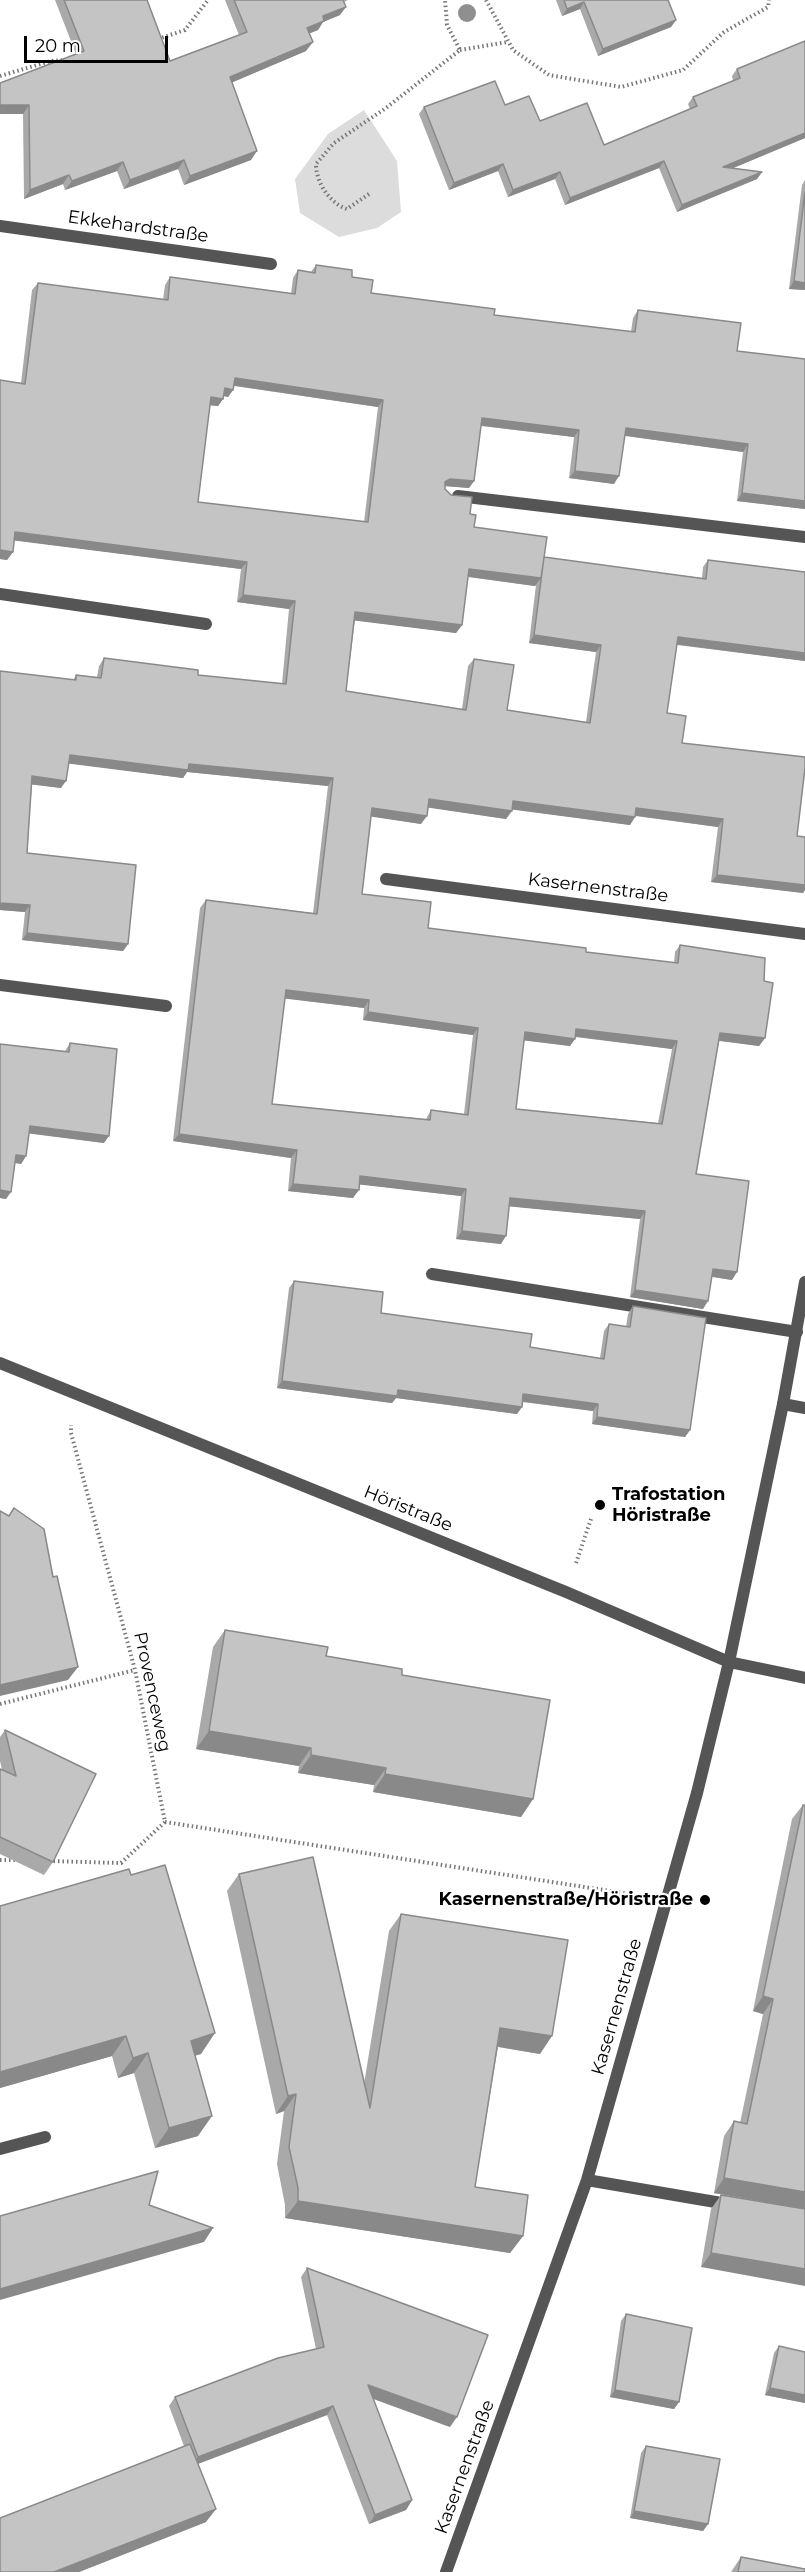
<!DOCTYPE html>
<html>
<head>
<meta charset="utf-8">
<style>
	body { margin:0 }
	#map { position:relative; width:805px; height:2572px; overflow:hidden; background:#fff; font-family:Montserrat,sans-serif }
	canvas { display:block }
	.scale { position:absolute; left:24px; top:36px; width:144px; height:27px; box-sizing:border-box; border:3px solid #000; border-top:0; padding-left:8px; font-size:18px; line-height:21px; white-space:nowrap; color:#000; -webkit-text-stroke:4px #fff; paint-order:stroke }
</style>
</head>
<body>
<div id="map">
<canvas width="805" height="2572"></canvas>
<div class="scale">20 m</div>
</div>
<script>
const ctx = document.querySelector('canvas').getContext('2d');
ctx.lineJoin = 'round';
function fillPath(path, color) { ctx.fillStyle = color; ctx.fill(path, 'evenodd'); }
function strokePath(path, color, width, dash) { ctx.strokeStyle = color; ctx.lineWidth = width; ctx.lineCap = dash ? 'butt' : 'round'; ctx.setLineDash(dash || []); ctx.stroke(path); }
function write(font, color, halo, rows, align = 'center') {
  ctx.font = font + ' Montserrat,sans-serif'; ctx.lineWidth = 4.5; ctx.setLineDash([]); ctx.textBaseline = 'middle'; ctx.strokeStyle = halo; ctx.fillStyle = color; for (const [text, x, y, turn = 0] of rows) {
    ctx.save(); ctx.translate(x, y); ctx.rotate((+turn || 0) * Math.PI / 180); ctx.textAlign = isNaN(turn) ? turn : align; if (halo) ctx.strokeText(text, 0, 0); ctx.fillText(text, 0, 0); ctx.restore();
  }
}
fillPath(new Path2D(`
	M364,110L397,161L401,212L377,228L339,237L300,213L295,179L328,134Z`), '#dcdcdc');
strokePath(new Path2D(`
	M486,0L513,50L549,75L621,87L683,70L724,32L768,7L769,0
	M158,39L185,30L208,0
	M460,50L508,42
	M0,76L51,61L66,60
	M369,194L347,209C329,203 316,182 316,164L334,143L386,108L460,50L447,25L445,0
	M576,1563L591,1519
	M0,1704L135,1670
	M165,1822L636,1895
	M0,1860H17
	M49,1861L121,1863L165,1822L135,1670L71,1433V1425`), '#777', 4, [1.5, 3]);
strokePath(new Path2D(`
	M0,226L271,264
	M458,496L805,537
	M0,594L206,624
	M386,879L805,934
	M0,985L166,1006
	M432,1274L797,1332
	M783,1404L805,1408
	M0,2149L45,2137`), '#555', 12);
strokePath(new Path2D(`
	M0,1363L566,1592L729,1662L805,1678
	M587,2180L733,2205
	M446,2572L587,2180L697,1793L729,1662L783,1404L805,1282`), '#555', 12);
ctx.fillStyle = '#8f8f8f';
for (const [x, y] of [
	[467,13]
]) { ctx.beginPath(); ctx.arc(x, y, 9, 0, 2 * Math.PI); ctx.fill(); }
fillPath(new Path2D(`
	M55,0H147L170,61L239,35L225,0H348L344,2L340,15L323,22L318,30L309,33L306,51L232,82L251,160L184,185L178,169L124,189L117,171L65,190L63,184L24,199L23,114H0V83L76,54Z
	M556,0H668L676,20L671,27L598,56L580,9L562,16Z
	M737,69L805,138L733,168L762,172L757,179L677,212L659,168L565,205L555,179L508,197L498,171L449,190L419,114L424,107L505,105L540,121L604,145L690,109L688,104L693,97L733,81L732,76Z
	M805,180V290L789,289L802,185Z
	M316,265L352,277L371,293L494,315L631,332L633,318L638,310L737,351L805,359V509L737,501L743,452L625,436L614,484L569,478L574,437L481,426L474,481L469,488L445,486V489L470,514L474,527L544,558L702,578L703,567L708,560L805,572V661L677,645L667,713L682,743L797,836L805,837V890L803,893L711,882L718,827L635,816L630,825L512,809L506,819L428,807L421,824L371,816L362,894L428,928L586,952L674,963L675,952L680,945L764,981L765,1038L759,1046L719,1041L696,1174L732,1280L712,1277L703,1309L630,1297L640,1219L509,1206L501,1244L456,1239L461,1196L359,1184L353,1198L288,1191L291,1158L173,1141L200,908L206,900L313,913L328,786L187,772L183,778L69,763L61,788L32,784L27,853L128,944L123,951L22,940L25,912L0,910V671L73,680L76,675L97,677L99,666L104,658L198,675L282,684L289,609L237,602L241,569L14,540L13,552L7,560L0,559V380L21,383L32,290L38,283L163,300L165,285L170,277L291,294L293,278L298,270L311,272ZM234,386L378,407L364,522L198,502L210,405L218,406L223,399L224,396L228,397L233,390ZM468,577L535,586L536,585L529,643L596,652L586,722L507,710L474,659L468,666L462,709L346,691L355,620L456,633L462,625ZM285,998L364,1008L363,1020L473,1035L464,1114L431,1110L426,1119L272,1104ZM575,1037L672,1049L658,1123L516,1109L524,1040L570,1046Z
	M70,1043L104,1143L29,1133L26,1156L21,1164L15,1163L6,1199L0,1198V1044L65,1051Z
	M294,1281L381,1313L530,1347L600,1358L604,1331L609,1324L626,1327L628,1314L633,1306L690,1430L685,1437L592,1424L593,1411L522,1402V1407L517,1414L396,1398L392,1403L277,1388L289,1288Z
	M225,1630L326,1656L402,1675L533,1799L521,1817L373,1792L374,1785L298,1773L299,1766L196,1749L213,1647Z
	M5,1730L53,1862L44,1875L0,1854V1769L2,1770L0,1761V1737Z
	M803,1805L805,2209L714,2193L724,2136L734,2121L740,2123L763,2014L753,2011L792,1819Z
	M239,1874L364,2084L389,1931L401,1914L540,2054L498,2047L475,2187L523,2236L510,2253L285,2218V2205L277,2164L284,2111L276,2114L227,1891Z
	M0,1906L201,2054L195,2055L198,2136L155,2148L134,2073L118,2078L112,2056L0,2088Z
	M721,2195L805,2209L701,2267L711,2209Z
	M307,2268L450,2427L373,2399L412,2500L406,2510L369,2524L327,2415L198,2464L206,2522L79,2572H0L184,2446L169,2406L175,2397L316,2349L301,2277Z
	M626,2314L679,2402L674,2409L610,2397L621,2321Z
	M779,2346L805,2352V2403L765,2395L774,2353Z
	M646,2446L708,2524L703,2531L630,2518L641,2453Z
	M741,2557L805,2572H731Z`), '#a9a9a9');
fillPath(new Path2D(`
	M584,2L580,9L562,16L567,9Z
	M346,7L340,15L323,22L318,30L301,37L307,28L323,16Z
	M676,20L671,27L598,56L603,49Z
	M313,42L306,51L224,86L230,77Z
	M0,105H29L23,114H0Z
	M805,133V138L719,174L723,167Z
	M257,151L251,160L184,185L190,176Z
	M184,160L178,169L124,189L130,180Z
	M664,161L659,168L565,205L570,198Z
	M123,162L117,171L65,190L72,181Z
	M503,164L498,171L449,190L454,183Z
	M560,172L555,179L508,197L513,190Z
	M762,172L757,179L677,212L682,205Z
	M69,175L63,184L24,199L30,190Z
	M794,281L805,283V290L789,289Z
	M235,378L383,400L378,407L230,385Z
	M225,388L233,390L228,397L220,395Z
	M211,397L223,399L218,406L206,405Z
	M482,418L579,430L574,437L476,425Z
	M626,428L748,444L743,452L620,435Z
	M575,471L619,476L614,484L569,478Z
	M450,479L474,481L469,488L444,486L445,482Z
	M742,493L805,501V509L737,501Z
	M15,532L247,562L241,569L10,540Z
	M0,550L13,552L7,560L0,559Z
	M469,569L541,578L535,586L463,576Z
	M243,595L295,601L289,609L237,602Z
	M355,612L462,625L456,633L350,620Z
	M534,635L601,645L596,652L529,643Z
	M678,637L805,653V661L673,644Z
	M70,755L189,764L333,778L328,786L187,772L183,778L64,763Z
	M32,776L66,781L61,788L27,784Z
	M429,799L512,811L506,819L424,807Z
	M513,801L635,817L630,825L508,809Z
	M372,808L427,816L421,824L367,816Z
	M636,808L723,819L718,827L631,815Z
	M717,875L805,885V890L803,893L711,882Z
	M0,903L30,905L25,912L0,910Z
	M27,933L128,944L123,951L22,940Z
	M286,990L369,1000L364,1008L280,998Z
	M368,1012L478,1028L473,1035L363,1020Z
	M576,1029L677,1041L672,1049L571,1036Z
	M525,1032L575,1039L570,1046L520,1040Z
	M720,1033L765,1038L759,1046L715,1040Z
	M30,1126L109,1136L104,1143L25,1133Z
	M179,1134L297,1150L291,1158L173,1141Z
	M16,1155L26,1156L21,1164L11,1162Z
	M360,1176L466,1189L461,1196L355,1184Z
	M293,1184L359,1190L353,1198L288,1191Z
	M0,1190L11,1192L6,1199L0,1198Z
	M510,1198L645,1211L640,1219L505,1206Z
	M462,1231L506,1236L501,1244L456,1239Z
	M713,1269L737,1272L732,1280L708,1276Z
	M635,1290L708,1301L703,1309L630,1297Z
	M282,1381L398,1390L522,1407L517,1414L396,1398L392,1403L277,1388Z
	M523,1394L598,1404L593,1411L518,1401Z
	M597,1417L690,1430L685,1437L592,1424Z
	M78,1667L68,1680L0,1696V1685Z
	M209,1731L311,1748L299,1766L196,1749Z
	M311,1755L386,1768L374,1785L298,1773Z
	M385,1774L533,1799L521,1817L373,1792Z
	M763,1996L773,1999L763,2014L753,2011Z
	M500,2028L552,2036L540,2054L488,2045Z
	M215,2033L201,2054L177,2061L191,2041Z
	M126,2036L112,2056L0,2088V2072Z
	M148,2053L134,2073L118,2078L133,2058Z
	M296,2094L284,2111L276,2114L288,2096Z
	M212,2116L198,2136L155,2148L169,2128Z
	M724,2178L805,2192V2209L714,2193Z
	M298,2201L523,2236L510,2253L285,2218Z
	M213,2228L204,2242L0,2300V2289Z
	M711,2253L805,2269V2286L701,2267Z
	M368,2385L457,2417L450,2427L361,2394Z
	M770,2388L805,2395V2403L765,2395Z
	M615,2390L679,2402L674,2409L610,2397Z
	M333,2406L327,2415L192,2466L198,2457Z
	M412,2500L406,2510L369,2524L375,2515Z
	M216,2509L206,2522L79,2572H54Z
	M634,2511L708,2524L703,2531L630,2518Z`), '#898989');
const building = new Path2D(`
	M64,0H147L170,61L247,32L234,0H343L346,7L323,16L324,21L307,28L313,42L230,77L257,151L190,176L184,160L130,180L123,162L72,181L69,175L30,190L29,105H0V83L84,51Z
	M564,0H668L676,20L603,49L584,2L567,9Z
	M805,41V133L723,167L762,172L682,205L664,161L570,198L560,172L513,190L503,164L454,183L424,107L495,81L505,105L529,96L540,121L587,103L604,145L697,106L693,97L740,78L737,69Z
	M805,192V283L794,281Z
	M316,265L352,270V277L373,280L371,293L495,309L494,315L635,332L638,310L741,323L737,351L805,359V501L742,493L748,444L626,428L619,476L575,471L579,430L482,418L474,481L450,479L445,482V489L451,495L472,497L470,514L476,515L474,527L547,537L541,578L469,569L462,625L355,612L346,691L466,710L474,659L514,665L507,710L590,723L601,645L534,635L544,557L706,579L708,560L805,572V653L678,637L667,713L686,716L682,743L805,757V768L797,836L805,837V885L717,875L723,819L636,808L635,817L513,801L512,811L429,799L427,816L372,808L362,894L431,902L428,928L586,948V952L678,963L680,945L765,958L764,981L773,983L765,1038L720,1033L696,1174L749,1181L737,1272L713,1269L708,1301L635,1290L645,1211L510,1198L506,1236L462,1231L466,1189L360,1176L359,1190L293,1184L297,1150L179,1134L206,900L317,914L333,778L189,764L188,770L70,755L66,781L32,776L27,853L136,865L128,944L27,933L30,905L0,903V671L76,680V675L101,678L104,658L198,670V675L286,684L295,601L243,595L247,562L15,532L13,552L0,550V380L25,384L38,283L168,300L170,277L295,294L298,270L315,273ZM235,378L383,400L368,522L198,502L211,397L223,399L225,388L233,390ZM286,990L369,1000L368,1012L478,1028L468,1115L431,1110L430,1120L272,1104ZM576,1029L677,1041L662,1124L516,1109L525,1032L575,1039Z
	M70,1043L117,1049L109,1136L30,1126L26,1156L16,1155L11,1192L0,1190V1044L69,1052Z
	M294,1281L383,1292L381,1313L532,1334L530,1347L604,1359L609,1324L630,1327L633,1306L706,1318L690,1430L597,1417L598,1404L523,1394L522,1407L398,1390L397,1396L282,1381Z
	M14,1508L44,1529L53,1577L57,1576L78,1667L0,1685V1511L9,1516Z
	M225,1630L328,1647L326,1656L402,1669V1675L550,1700L533,1799L385,1774L386,1768L311,1755V1748L209,1731Z
	M5,1730L96,1774L53,1862L0,1837V1769L16,1776Z
	M803,1805H805V2192L724,2178L734,2121L747,2124L773,1999L763,1996Z
	M313,1857L370,2108L401,1914L568,1940L552,2036L500,2028L475,2187L528,2195L523,2236L298,2201V2188L289,2147L296,2094L288,2096L239,1874Z
	M165,1865L215,2033L191,2041L212,2116L169,2128L148,2053L133,2058L126,2036L0,2072V1906L129,1869L131,1875Z
	M158,2171L149,2205L213,2228L0,2289V2216Z
	M721,2195L805,2209V2269L711,2253Z
	M307,2268L488,2335L457,2417L368,2385L412,2500L375,2515L333,2406L198,2457L175,2397L278,2358L324,2347Z
	M626,2314L692,2328L679,2402L615,2390Z
	M779,2346L805,2352V2395L770,2388Z
	M190,2444L216,2509L54,2572H0V2518Z
	M646,2446L720,2459L708,2524L634,2511Z
	M741,2557L805,2569V2572H738Z`);
fillPath(building, '#c4c4c4');
strokePath(building, '#898989', 1.5);
for (const [x, y, r, color] of [
	[600,1505,6,"#000"],
	[705,1900,6,"#000"]
]) { const dot = new Path2D(); dot.arc(x, y, r, 0, 2 * Math.PI); ctx.fillStyle = color; ctx.fill(dot); strokePath(dot, '#fff', 2); }
write('18px', '#000', '#fff', [
	["Ekkehardstraße",138,227,8],
	["Kasernenstraße",598,888,7],
	["Höristraße",408,1509,22],
	["Provenceweg",152,1692,78],
	["Kasernenstraße",617,2007,-74],
	["Kasernenstraße",465,2467,-70]
]);
write('bold 18px', '#000', '#fff', [
	["Trafostation",612,1495],
	["Höristraße",612,1516],
	["Kasernenstraße/Höristraße",693,1900,"right"]
], 'left');
</script>
</body>
</html>
